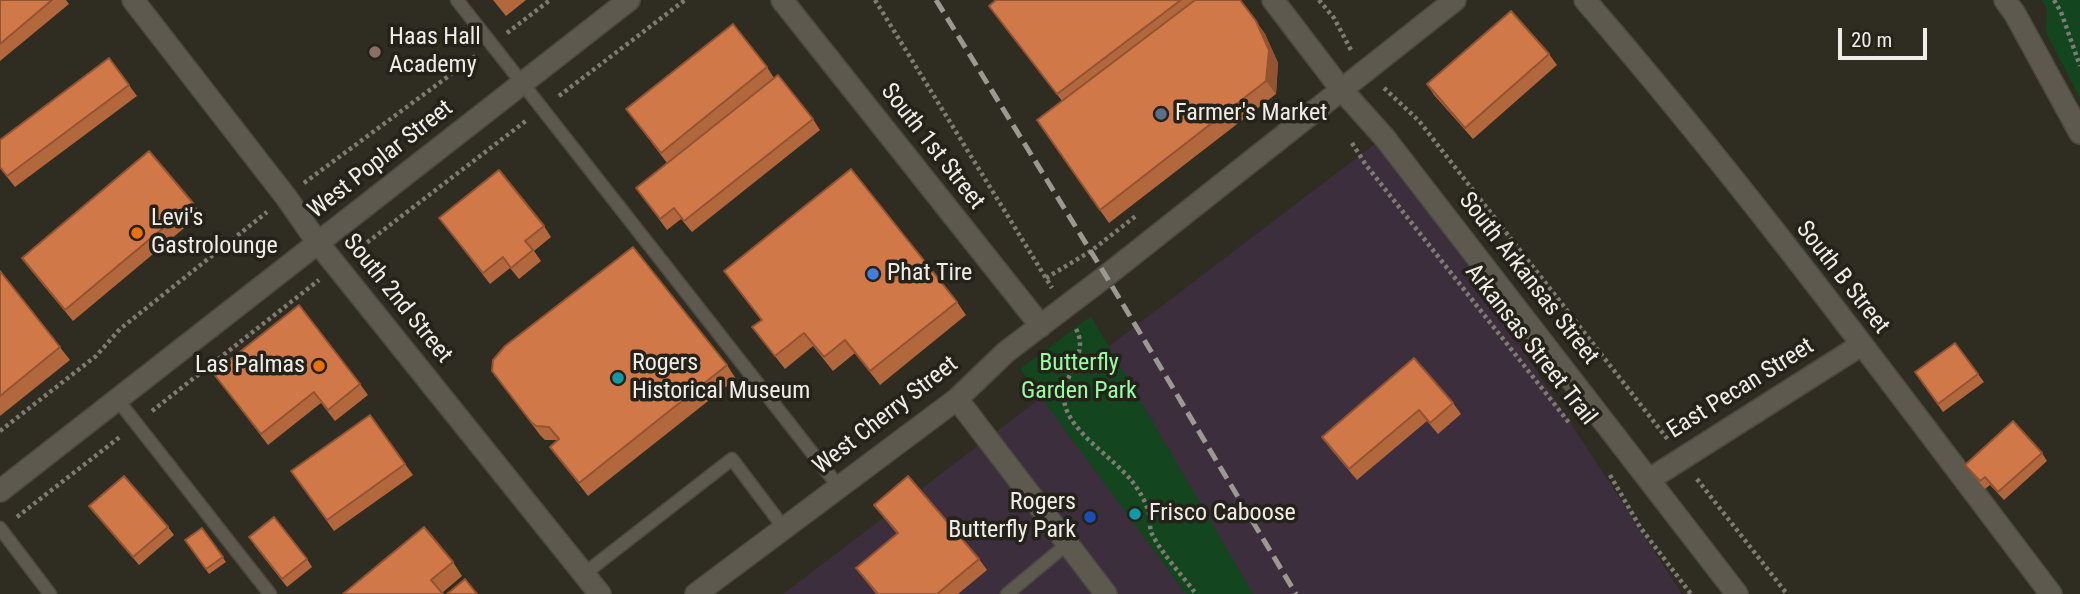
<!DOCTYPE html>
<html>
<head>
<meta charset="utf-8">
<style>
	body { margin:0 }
	#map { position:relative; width:2080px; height:594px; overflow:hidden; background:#2f2c22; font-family:"Roboto Condensed",sans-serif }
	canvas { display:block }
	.scale { position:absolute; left:1838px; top:28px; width:89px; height:32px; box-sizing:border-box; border:4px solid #efede7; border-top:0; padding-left:9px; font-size:21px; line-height:24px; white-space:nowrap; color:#efede7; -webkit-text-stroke:5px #252219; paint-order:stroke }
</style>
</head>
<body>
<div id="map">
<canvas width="2080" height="594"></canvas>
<div class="scale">20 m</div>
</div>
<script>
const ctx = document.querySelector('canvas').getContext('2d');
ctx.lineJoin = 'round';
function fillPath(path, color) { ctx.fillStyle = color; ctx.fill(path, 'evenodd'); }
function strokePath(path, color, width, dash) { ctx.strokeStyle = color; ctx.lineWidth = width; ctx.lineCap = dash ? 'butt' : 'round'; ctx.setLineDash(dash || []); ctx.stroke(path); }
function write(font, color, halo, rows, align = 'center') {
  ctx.font = font + ' "Roboto Condensed",sans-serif'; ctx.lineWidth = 7; ctx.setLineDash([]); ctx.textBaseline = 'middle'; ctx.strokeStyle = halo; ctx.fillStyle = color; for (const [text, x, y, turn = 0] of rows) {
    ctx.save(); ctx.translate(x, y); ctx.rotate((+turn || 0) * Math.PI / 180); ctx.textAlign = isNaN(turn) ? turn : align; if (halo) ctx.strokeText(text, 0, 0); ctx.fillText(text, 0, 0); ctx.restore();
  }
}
fillPath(new Path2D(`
	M1384,137L1682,594H783Z`), '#3c2e3c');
fillPath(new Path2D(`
	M2042,0H2080V98L2046,33L2047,9Z
	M1091,316L1253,594H1186L1020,369Z`), '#13451e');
const lane = new Path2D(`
	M457,0L839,487
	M117,399L270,594
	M0,528L50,594
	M584,574L732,459L784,528
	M1007,594L1066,545`);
const street = new Path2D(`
	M133,0L286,197L318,243L600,594
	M1585,0C1750,190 1899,394 2051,594
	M2005,0L2015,14L2080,133
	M957,399L1106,594
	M1650,479L1861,345
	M696,594L957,399L1006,352L1106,276L1455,0`);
const secondary = new Path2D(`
	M782,0L1041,326
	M1273,0L1341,89L1384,137L1737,594
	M0,491L629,0`);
strokePath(lane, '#4b4840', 15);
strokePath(street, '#4b4840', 24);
strokePath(secondary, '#4b4840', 24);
strokePath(new Path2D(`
	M875,0L1052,288
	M1319,0L1334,18L1351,50
	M2054,0L2061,12L2080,66
	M507,33L550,0
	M1384,88L1419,121L1669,441
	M559,96L685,0
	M1352,143L1366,165L1570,424
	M304,183L477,55
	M356,251L527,120
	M1046,278L1091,251L1137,215
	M1076,329C1091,356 1058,377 1065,405C1072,433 1112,457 1131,480C1139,490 1148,505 1150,518C1151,523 1149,529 1152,534C1162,554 1182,575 1196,594
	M152,411L319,280
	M0,431L96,356L120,329L267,212
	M1610,475L1640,527L1691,594
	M1697,479L1787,594
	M17,517L121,436`), '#7e7b73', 4.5, [3.5, 3.5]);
strokePath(lane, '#5d594f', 12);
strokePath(street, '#5d594f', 21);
strokePath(secondary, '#5d594f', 21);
strokePath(new Path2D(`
	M936,0L1106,276L1296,594`), '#9b9991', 5, [14, 7]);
fillPath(new Path2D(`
	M0,0H66L69,4L0,61Z
	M493,0H526L506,16Z
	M996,0H1240L1265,34L1278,63L1276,94L1109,223L1037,120L1062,101L989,6Z
	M1549,54L1557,65L1473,139L1434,95L1427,84Z
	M109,58L137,96L15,187L0,168Z
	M767,67L774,78L813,119L820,130L692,232L681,219L667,230L636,188L667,163L626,109Z
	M193,203L201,214L73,321L30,269L22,258Z
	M439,218L544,226L551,237L534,251L541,261L519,279L510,268L490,284Z
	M0,271L70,360L0,416Z
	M724,271L957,302L966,315L880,385L855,353L833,371L813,346L785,369L752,327L761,320Z
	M1955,343L1984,382L1943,412L1915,372Z
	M1414,358L1453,403L1461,414L1438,434L1427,421L1357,480L1330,448L1322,437Z
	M727,365L736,379L588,496L550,447L558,440H545L540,435L492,371Z
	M213,373L360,384L368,395L335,421L321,403L268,445Z
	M370,415L413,475L334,531L291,471Z
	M2042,453L2047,461L2004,500L1990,485L1985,489L1965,465Z
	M874,505L979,559L987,570L958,594H876L856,568L897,534Z
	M89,506L168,527L174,535L139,565Z
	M202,528L226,562L209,574L185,540Z
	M254,545L307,559L312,567L287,587Z
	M453,562L462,576L442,593L343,594Z`), '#b3673d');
fillPath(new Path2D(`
	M1256,21L1265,34L1278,63L1276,94L1266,81Z`), '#925432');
const building = new Path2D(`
	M0,0H52L0,44Z
	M996,0H1181L1057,94L989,6Z
	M1195,0H1240L1256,21L1269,50L1266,81L1100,210L1037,120Z
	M1511,11L1549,54L1465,128L1427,84Z
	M733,24L767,67L661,153L626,109Z
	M109,58L129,85L7,176L0,167V140Z
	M778,75L813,119L684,221L674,208L660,219L636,188Z
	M149,151L193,203L65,310L22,258Z
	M851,169L957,302L870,371L845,340L824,357L804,333L775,356L752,327L762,320L724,271Z
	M499,170L544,226L525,241L533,250L511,268L503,257L483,273L439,218Z
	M633,247L727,365L579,483L550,447L559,439L549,427L536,426L531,422L492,371L493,360L505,346Z
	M0,271L60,347L0,396Z
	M299,305L360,384L328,410L314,392L261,434L213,373Z
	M1955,343L1978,374L1938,404L1915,372Z
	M1414,358L1453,403L1430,423L1419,410L1349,469L1322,437Z
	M370,415L405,464L327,520L291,471Z
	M2013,421L2042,453L1998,492L1985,477L1980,481L1965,465Z
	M124,476L168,527L133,557L89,506Z
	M908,476L979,559L937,594H878L856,568L898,533L874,505Z
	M274,517L307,559L282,579L249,537Z
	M424,527L453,562L431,580L443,594H343Z
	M202,528L223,557L206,569L185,540Z
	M465,579L477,594H447Z`);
fillPath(building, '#d07847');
strokePath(building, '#925432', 2);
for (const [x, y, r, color] of [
	[375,52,7,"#8d6e63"],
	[1161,114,7,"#5c6f8a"],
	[137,233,7,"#e8710a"],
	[873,274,7,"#3f7fe0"],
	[319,366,7,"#e8710a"],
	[618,378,7,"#0f9aa8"],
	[1135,514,7,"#0f9aa8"],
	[1090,517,7,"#1a4fb4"]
]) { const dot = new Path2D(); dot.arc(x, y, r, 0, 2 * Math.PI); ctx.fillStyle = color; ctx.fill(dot); strokePath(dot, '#252219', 2.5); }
write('24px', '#efede7', '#252219', [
	["Haas Hall",389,38],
	["Academy",389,66],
	["Farmer's Market",1175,114],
	["Levi's",151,219],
	["Gastrolounge",151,247],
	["Phat Tire",887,274],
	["Rogers",632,364],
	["Historical Museum",632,392],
	["Las Palmas",305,366,"right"],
	["Rogers",1076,503,"right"],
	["Butterfly Park",1076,531,"right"],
	["Frisco Caboose",1149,514]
], 'left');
write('24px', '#efede7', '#252219', [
	["South 1st Street",932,147,52],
	["West Poplar Street",381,160,-38],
	["South B Street",1842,278,52],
	["South Arkansas Street",1528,279,52],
	["South 2nd Street",397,299,51],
	["Arkansas Street Trail",1530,345,52],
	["East Pecan Street",1741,389,-32],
	["West Cherry Street",886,416,-38]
]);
write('24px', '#95fea4', '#252219', [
	["Butterfly",1079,364],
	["Garden Park",1079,392]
]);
</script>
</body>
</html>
